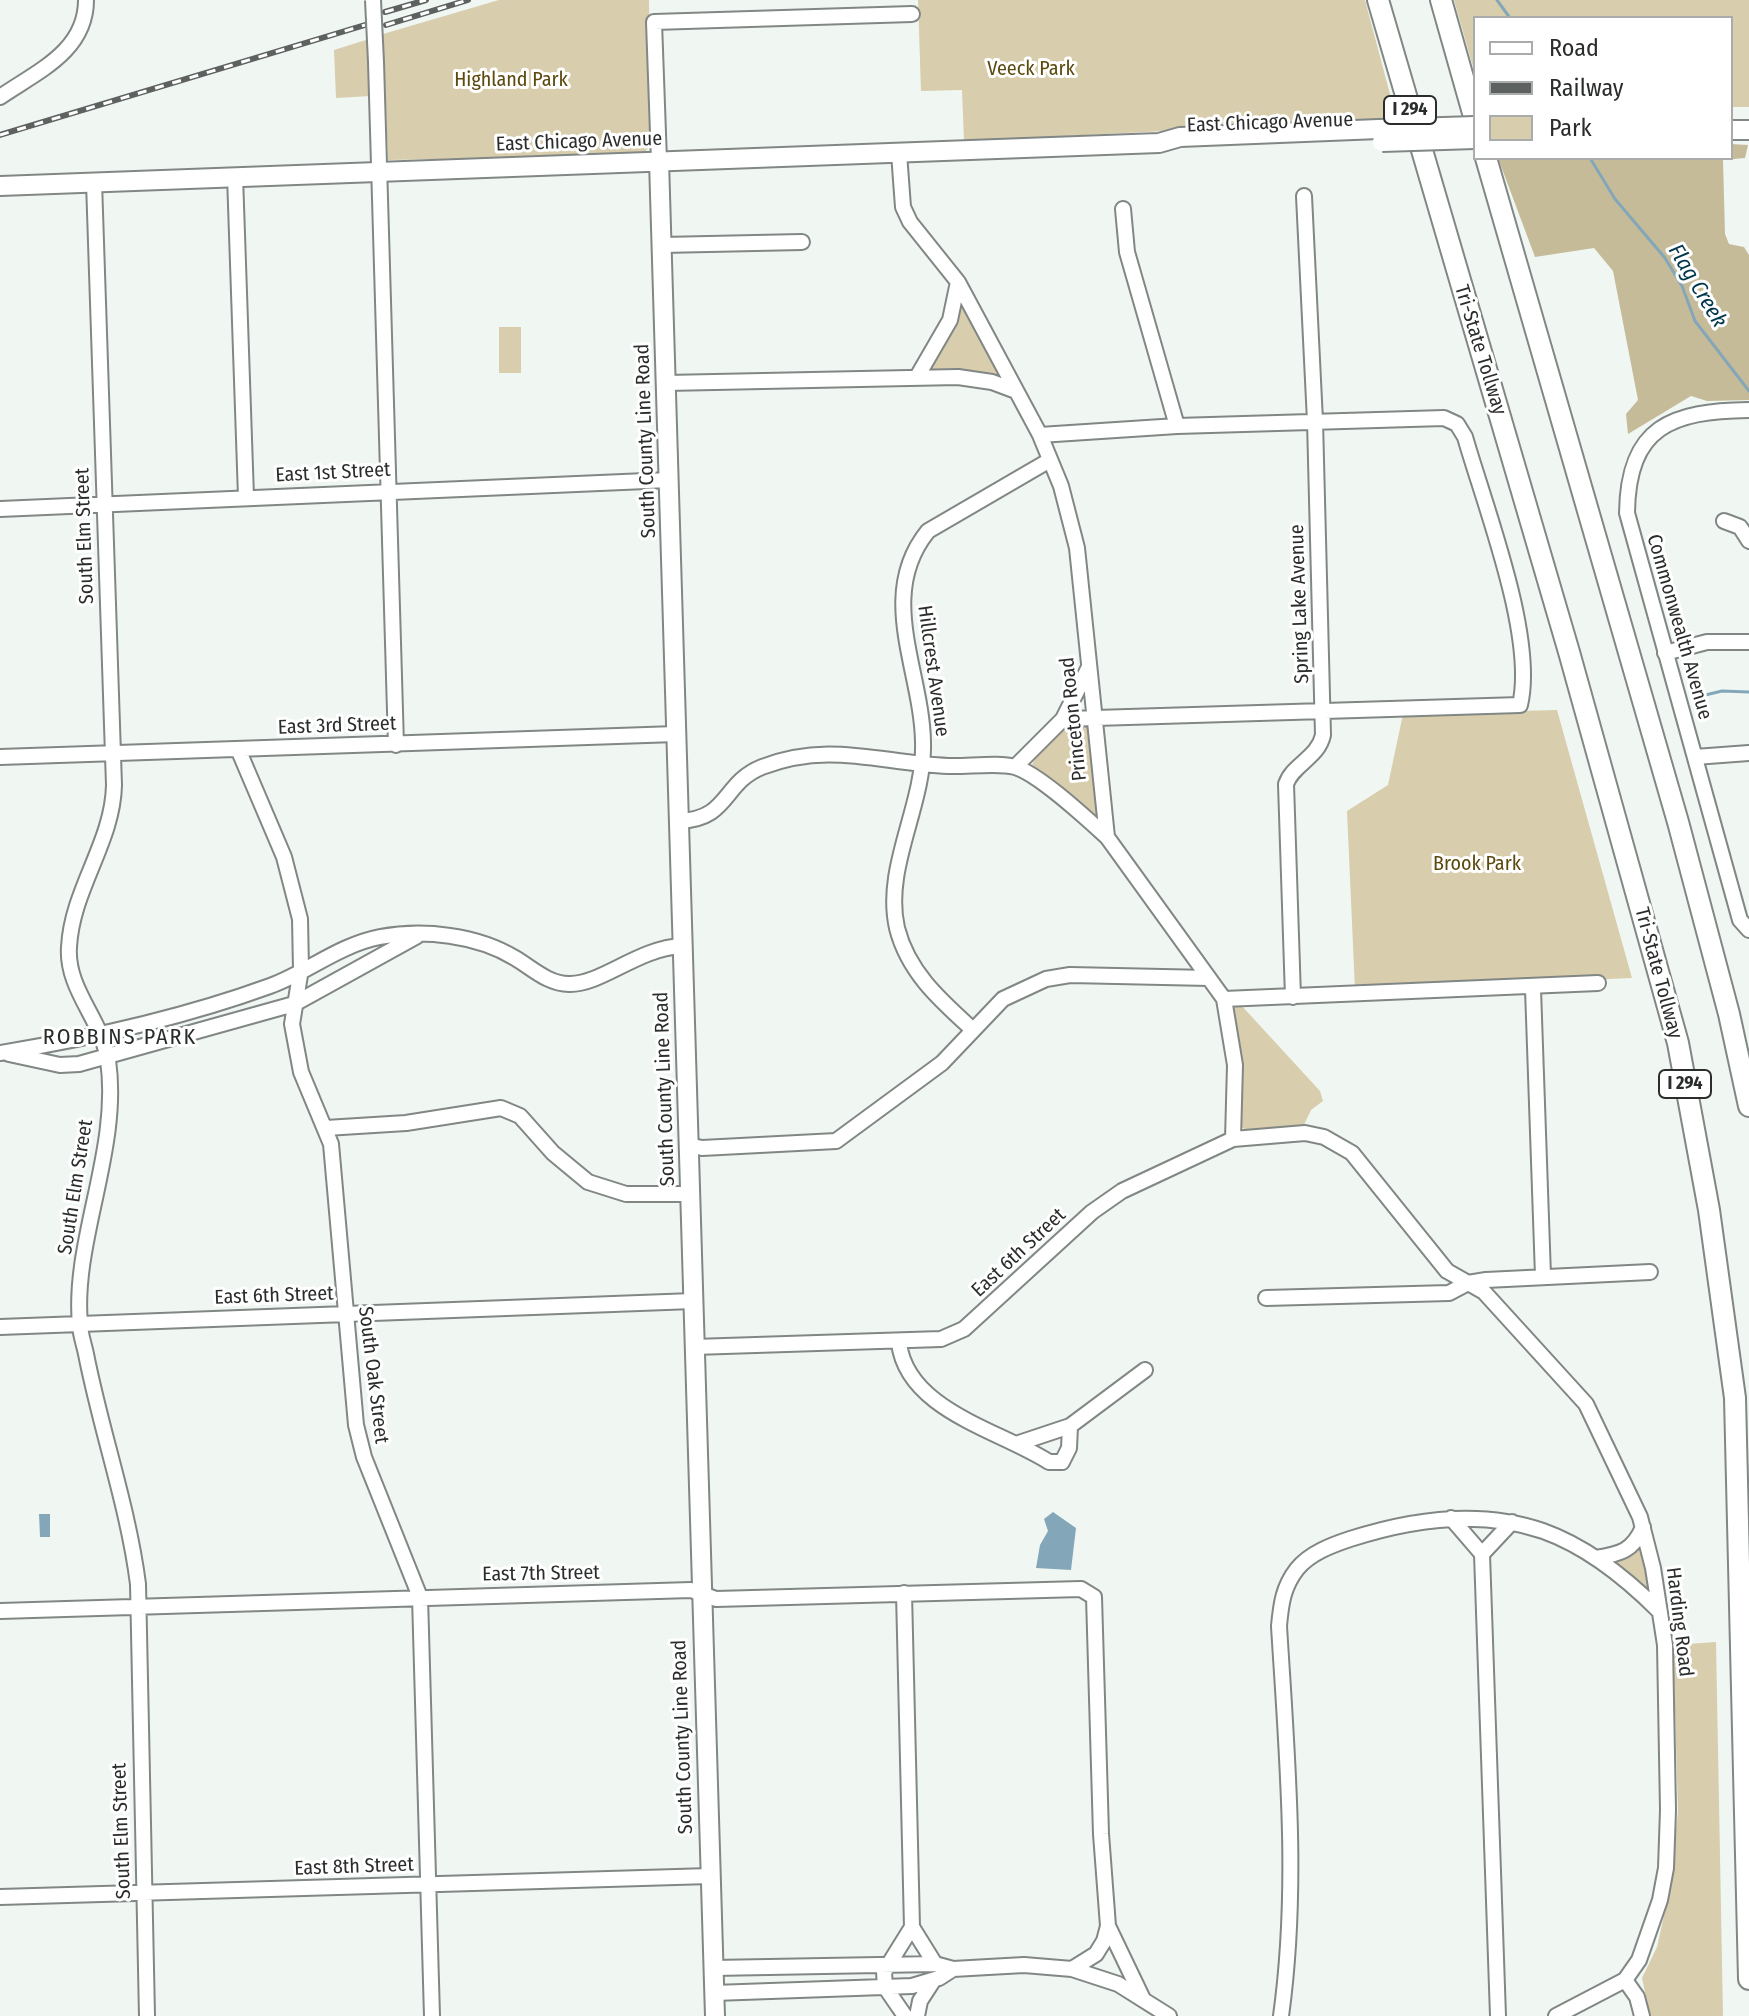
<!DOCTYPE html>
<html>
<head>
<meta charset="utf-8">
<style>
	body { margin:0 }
	#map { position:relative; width:1749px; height:2016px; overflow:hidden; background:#f0f7f3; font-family:"Fira Sans Condensed",sans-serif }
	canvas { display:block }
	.legend { position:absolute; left:1473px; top:16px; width:260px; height:144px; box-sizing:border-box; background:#fff; border:2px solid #aaabab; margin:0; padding:10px 14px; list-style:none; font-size:24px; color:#2b2d2c }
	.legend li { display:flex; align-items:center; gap:16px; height:40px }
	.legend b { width:40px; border:2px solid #aaabab }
</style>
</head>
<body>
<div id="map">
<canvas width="1749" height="2016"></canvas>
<ul class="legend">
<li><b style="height:10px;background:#fff"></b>Road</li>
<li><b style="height:10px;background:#5d615f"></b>Railway</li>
<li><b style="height:22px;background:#d8cdad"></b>Park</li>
</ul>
</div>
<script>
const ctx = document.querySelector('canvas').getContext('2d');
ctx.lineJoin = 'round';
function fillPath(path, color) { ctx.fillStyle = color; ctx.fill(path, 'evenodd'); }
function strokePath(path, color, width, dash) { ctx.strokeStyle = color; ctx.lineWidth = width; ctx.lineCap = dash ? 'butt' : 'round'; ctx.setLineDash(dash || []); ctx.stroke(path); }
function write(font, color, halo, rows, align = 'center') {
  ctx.font = font + ' "Fira Sans Condensed",sans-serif'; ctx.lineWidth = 6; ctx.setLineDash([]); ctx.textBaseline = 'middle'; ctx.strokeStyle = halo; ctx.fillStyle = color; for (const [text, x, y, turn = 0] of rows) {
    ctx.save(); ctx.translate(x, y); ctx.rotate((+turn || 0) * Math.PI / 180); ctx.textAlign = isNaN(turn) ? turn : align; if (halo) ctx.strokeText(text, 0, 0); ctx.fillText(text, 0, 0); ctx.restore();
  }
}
fillPath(new Path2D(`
	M499,0H649L651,145L642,155L388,160L383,34Z
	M918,0H1365L1395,113L1385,120L964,141L962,90L921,91Z
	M1454,0H1749V107H1731V18H1475V74Z
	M369,39L371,96L336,98L334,50Z
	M963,306L1002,375L1000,377L969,371L929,370L928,367Z
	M499,327H521V373H499Z
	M1557,710L1632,978L1355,990L1347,811L1388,785L1403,714Z
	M1086,724L1088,727L1099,819L1032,765L1036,756L1062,727Z
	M1241,1005L1320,1091L1323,1101L1311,1110L1302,1129L1249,1132L1240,1126L1235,1045L1240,1043L1237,1028L1232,1029V1007Z
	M1641,1547L1653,1595L1614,1563Z
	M1716,1642L1723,2016H1650L1642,1978L1657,1947L1669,1893L1678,1811L1673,1645Z`), '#d8cdad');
fillPath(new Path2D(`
	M1731,144L1748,145L1745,158L1723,160L1725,234L1729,244L1744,247L1749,255V400L1707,401L1691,396L1628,434L1626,414L1638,400L1613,271L1594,248L1535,257L1498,158H1731Z`), '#c6bb99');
fillPath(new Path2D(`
	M1053,1512L1076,1528L1071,1570L1036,1568L1040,1545L1048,1531L1044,1519Z
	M39,1514H50V1537H40Z`), '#83a7b9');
strokePath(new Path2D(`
	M1497,0L1510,18
	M1590,158L1615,199L1665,258L1682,286L1695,321L1749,391
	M1697,697L1722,691L1749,692`), '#83a7b9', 3);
const minor = new Path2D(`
	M376,62L396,745
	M0,97C38,71 86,51 86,0
	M899,153L903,207L910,222L958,282L950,320L917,377
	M659,161L654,22L912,14
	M235,176L246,497
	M94,182L114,785C113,842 72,889 69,947C66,989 102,1020 108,1060C121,1149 72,1241 80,1324C80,1334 84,1344 86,1354C101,1431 128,1506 138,1584L147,2016
	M1123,209L1127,252L1177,426
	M662,245L802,242
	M958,282L1040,435L1061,486L1077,548L1107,837L1224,999L1235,1065L1233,1139
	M666,383L958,377L992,382L1016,391
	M1749,410C1672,411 1628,426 1627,513L1740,920L1749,930
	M1040,435L1177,426L1444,418L1457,424L1465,437C1485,507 1536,637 1520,705L1063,719
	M0,509L669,480
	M1724,521L1740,527L1749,541
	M1665,653L1707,642H1749
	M238,749L284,857L300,919L301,969L292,1024L301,1072L331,1144L356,1425L364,1457L420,1597L432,2016
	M0,757L676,734
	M1695,757L1749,753
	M1015,767L1063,719L1088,669
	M679,821C730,819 722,783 762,767C829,741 880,763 948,766C966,767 999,762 1015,767C1039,774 1087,819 1107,837
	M1533,989L1543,1276
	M1293,997L1286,784C1293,764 1318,758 1323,735L1315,421L1304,196
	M1224,999L1598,983
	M972,1029C940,1000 908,972 897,928C883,867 925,805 923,742C922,671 876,595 928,531L1050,460
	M0,1053C92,1038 182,1018 270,986C308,972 339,945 380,937C424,929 477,935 515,958C532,968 548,984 569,984C601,985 638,948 682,946
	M9,1054L60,1065L79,1064L294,1004L417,936
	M326,1128L406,1123L501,1108L520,1116L553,1153L588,1182L626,1194H690
	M688,1145L702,1148L836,1141L942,1063L1003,999L1046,979L1070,975L1209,978
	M1266,1298L1449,1293L1468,1283L1486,1280L1650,1272
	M0,1327L693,1301
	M899,1343C907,1410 999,1430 1049,1462H1062L1069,1448L1070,1426
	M694,1347L941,1339L964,1329L1092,1212L1122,1191L1233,1139L1305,1133L1324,1137L1352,1153L1447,1271L1484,1292L1586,1404L1640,1517L1653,1568L1665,1645L1668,1810L1666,1868L1660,1900L1639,1960L1625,1980L1637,1997L1642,2016
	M1019,1443L1070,1426L1145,1370
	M1451,1518L1482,1554L1498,2016
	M1482,1554L1512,1522
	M1596,1558C1620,1554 1633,1551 1643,1527
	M904,1593L912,1927L884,1972L885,1987L905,2016
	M0,1611L691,1590L716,1599L1081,1589L1094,1597L1101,1834L1108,1926L1104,1941L1096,1954L1072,1969
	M0,1897L710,1876
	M1108,1926L1142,1997
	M912,1927L935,1964
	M713,1968L935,1964L953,1969L1024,1965L1072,1969L1118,1984L1169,2016
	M714,1993L912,1986L939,1978L953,1969
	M917,2016L920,2001L933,1981
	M1281,2016C1299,1886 1287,1757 1279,1626C1281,1604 1283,1587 1297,1569C1310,1553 1332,1545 1350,1539C1412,1519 1480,1509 1543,1531C1588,1547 1626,1578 1659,1611
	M1556,2016L1625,1980`);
const major = new Path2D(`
	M1731,130H1749
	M659,161L715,2016
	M0,186L1159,143L1180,137L1379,129`);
const highway = new Path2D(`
	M1378,0L1569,652L1678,1043L1709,1210L1735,1398L1749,1979
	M1441,0L1475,120
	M1486,158L1678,822L1729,1014L1749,1106`);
strokePath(minor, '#818784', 18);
strokePath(major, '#818784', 22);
strokePath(highway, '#818784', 24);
strokePath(minor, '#fff', 14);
strokePath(major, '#fff', 18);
strokePath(highway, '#fff', 20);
const rail = new Path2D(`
	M385,12L426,0
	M386,25L468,0
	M0,135L365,25`);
strokePath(rail, '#5d615f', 6);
strokePath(rail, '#fff', 3, [9]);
const minorBridge = new Path2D(`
	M373,0L376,62`);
const majorBridge = new Path2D(`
	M1379,129L1475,126
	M1382,142L1475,139`);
strokePath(minorBridge, '#818784', 18, []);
strokePath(majorBridge, '#818784', 22, []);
strokePath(minorBridge, '#fff', 14);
strokePath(majorBridge, '#fff', 18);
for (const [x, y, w] of [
	[1410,110,52],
	[1685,1084,52]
]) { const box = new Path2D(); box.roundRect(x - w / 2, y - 14, w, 28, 6); ctx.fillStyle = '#fff'; ctx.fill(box); strokePath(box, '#2b2d2c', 2); }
write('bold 18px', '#2b2d2c', null, [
	["I 294",1410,110],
	["I 294",1685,1084]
]);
write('20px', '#5b490e', '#fff', [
	["Veeck Park",1031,69],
	["Highland Park",511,80],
	["Brook Park",1477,864]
]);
write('20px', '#2b2d2c', '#fff', [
	["East Chicago Avenue",1270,123,-2],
	["East Chicago Avenue",579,142,-2],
	["Tri-State Tollway",1480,350,73],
	["South County Line Road",646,441,-92],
	["East 1st Street",333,473,-3],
	["South Elm Street",85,536,-92],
	["Spring Lake Avenue",1300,604,-92],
	["Commonwealth Avenue",1679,627,74],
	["Hillcrest Avenue",933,671,82],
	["Princeton Road",1074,719,-96],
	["East 3rd Street",337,726,-2],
	["Tri-State Tollway",1658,973,75],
	["South County Line Road",665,1089,-92],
	["South Elm Street",76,1187,-81],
	["East 6th Street",1019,1253,-43],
	["East 6th Street",274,1296,-2],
	["South Oak Street",373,1375,83],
	["East 7th Street",541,1574,-1],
	["Harding Road",1679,1622,83],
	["South County Line Road",683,1737,-92],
	["South Elm Street",122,1831,-92],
	["East 8th Street",354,1867,-2]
]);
write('italic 22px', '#01374b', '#fff', [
	["Flag Creek",1697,286,59]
]);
ctx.letterSpacing = '2px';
write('22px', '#272d29', '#fff', [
	["ROBBINS PARK",120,1038]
]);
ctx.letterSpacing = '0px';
</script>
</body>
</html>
